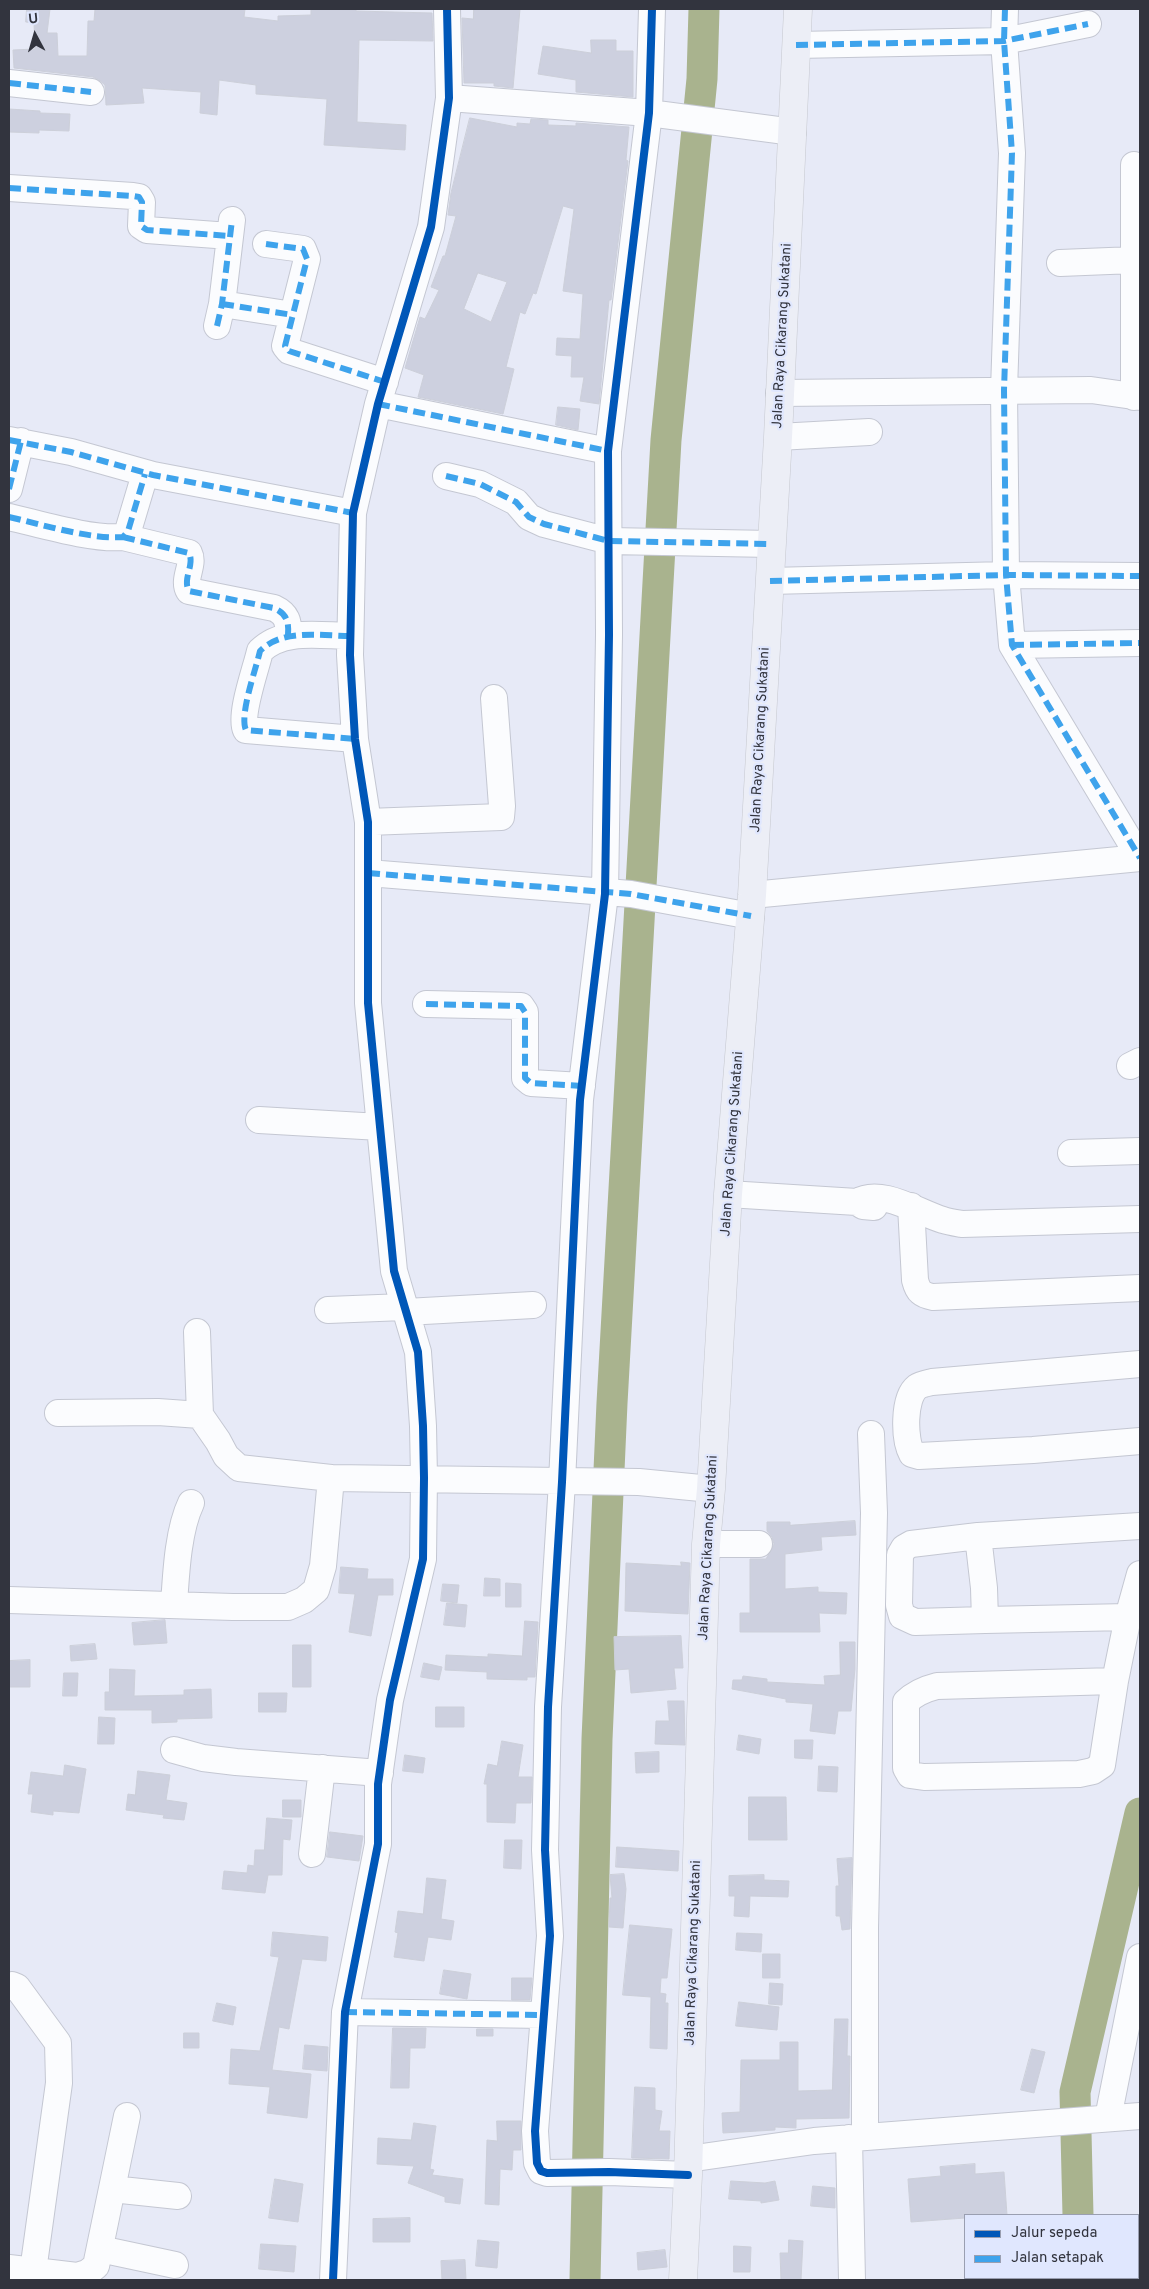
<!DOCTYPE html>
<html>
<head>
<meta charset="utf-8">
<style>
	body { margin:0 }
	#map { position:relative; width:1149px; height:2289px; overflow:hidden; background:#e7eaf7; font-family:Overpass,sans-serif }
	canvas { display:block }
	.frame { position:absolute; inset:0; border:10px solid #32343e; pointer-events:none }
	.legend { position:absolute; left:964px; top:2214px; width:175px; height:65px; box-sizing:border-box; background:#e0e7fe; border:1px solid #9a9fb1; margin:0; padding:6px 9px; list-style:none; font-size:15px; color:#32343e }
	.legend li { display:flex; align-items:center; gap:10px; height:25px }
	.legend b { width:25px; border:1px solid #9a9fb1 }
	.north { position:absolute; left:10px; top:10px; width:50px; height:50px; -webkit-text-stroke:4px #e0e7fe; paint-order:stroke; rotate:354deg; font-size:14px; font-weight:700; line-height:20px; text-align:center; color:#32343e }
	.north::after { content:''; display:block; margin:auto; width:18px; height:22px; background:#32343e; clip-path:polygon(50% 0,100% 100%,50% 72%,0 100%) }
</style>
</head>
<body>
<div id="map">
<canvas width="1149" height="2289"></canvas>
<div class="frame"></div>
<ul class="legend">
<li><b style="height:6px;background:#0057b8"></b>Jalur sepeda</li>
<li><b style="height:6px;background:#3ea3ec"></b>Jalan setapak</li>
</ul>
<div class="north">U</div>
</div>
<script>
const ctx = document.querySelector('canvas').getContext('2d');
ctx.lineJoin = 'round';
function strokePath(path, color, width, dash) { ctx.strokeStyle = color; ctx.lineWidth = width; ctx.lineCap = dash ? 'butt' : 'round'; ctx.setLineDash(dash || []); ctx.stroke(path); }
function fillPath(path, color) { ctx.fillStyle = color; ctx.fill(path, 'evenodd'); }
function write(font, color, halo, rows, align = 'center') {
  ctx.font = font + ' Overpass,sans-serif'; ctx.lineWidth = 4.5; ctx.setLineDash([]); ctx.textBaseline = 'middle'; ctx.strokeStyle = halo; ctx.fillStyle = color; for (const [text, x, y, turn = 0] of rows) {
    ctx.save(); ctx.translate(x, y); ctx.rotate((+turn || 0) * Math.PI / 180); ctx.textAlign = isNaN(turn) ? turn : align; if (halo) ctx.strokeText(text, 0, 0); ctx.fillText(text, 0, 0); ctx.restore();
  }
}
strokePath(new Path2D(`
	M1078,2215L1075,2092L1140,1813
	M1079,2278V2280
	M585,2280L597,1739L612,1403L666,440L702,79L704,9`), '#a9b38e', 31);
const building = new Path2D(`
	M27,9H50L47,33H57L58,56H87L88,21H94L95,9H245L244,17L278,21V16L311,15V9H356V11L432,13L433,41L359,40L357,122L406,125L405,150L324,145L327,99L256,94V85L219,80L217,115L200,113L201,92L142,88L144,103L106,105L105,85L99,80L93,77L14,68L13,50L35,49L34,23L26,22Z
	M474,9H520L513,88L494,86V83H464L462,18L473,19Z
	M591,40H616V51H633V97L576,92V80L538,74L543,46L591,53Z
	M9,109L40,111V113L70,114L69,131L39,130V133L9,132Z
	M470,118L517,127V123L530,124L531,119L548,120V125L576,126V123L629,127L626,160L628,161L611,300H609L599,404L580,401L584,377H571L572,356L556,355L557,338L580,339L583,294L563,291L574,209L563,206L536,294L533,293L525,314L520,312L506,367L514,369L503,414L418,397L424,375L405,368L420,317L425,319L439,290L431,287L443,256H445L456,216L448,215L451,193ZM478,273L507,282L491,322L464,309Z
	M558,407L580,409L578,430L556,425Z
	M855,1521L856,1535L821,1537L822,1550L785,1554V1589L818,1587V1592L847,1593L846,1614L819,1613L820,1632H740V1613H750V1559H766L774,1544L772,1537L767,1531V1522H790V1525Z
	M681,1562L690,1563L688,1614L625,1611L626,1563L681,1566Z
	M341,1567L368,1569L367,1579H393V1595H378L371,1636L349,1632L355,1594L339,1593Z
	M485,1578L500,1579V1596H484Z
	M506,1583L521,1584V1607H506Z
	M443,1584L459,1585L457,1603L441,1601Z
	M447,1603L467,1605L465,1627L444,1625Z
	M165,1620L167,1643L134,1645L132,1623Z
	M525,1621L538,1622L535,1677H527V1680L487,1679V1672L445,1670L446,1655L488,1657V1654L522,1656Z
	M681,1636L683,1668H674L676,1689L631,1693L629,1669L615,1670L614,1637Z
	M840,1642H855V1669L851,1711H838L835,1734L810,1731L813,1704L786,1702V1699L732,1689L733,1680H742L743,1676L767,1679V1682L825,1685L824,1676L840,1675Z
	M95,1644L97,1659L71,1661L70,1646Z
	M293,1645H311V1687H293Z
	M30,1660V1687H9V1661Z
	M424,1663L442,1667L439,1680L421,1677Z
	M110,1669L135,1670L134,1696L184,1695V1690L211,1689L212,1718L177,1719V1722L152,1723V1710H105V1692H109Z
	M64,1673H78L77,1696H63Z
	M259,1693H287L286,1712H259Z
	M668,1701H684L685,1745L655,1744L656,1721H669Z
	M436,1707H464V1727H436Z
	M99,1717L115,1718L114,1744H98Z
	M739,1735L761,1739L759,1754L737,1750Z
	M795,1740H813L812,1759L795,1758Z
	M502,1741L523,1745L518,1777H532L531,1803H516L515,1823L487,1822V1784H484L488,1764L497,1766Z
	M659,1752V1772L636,1773L635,1753Z
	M405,1755L425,1758L423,1773L403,1771Z
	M65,1765L86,1769L79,1813L53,1811V1815L31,1812L33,1794H28L31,1772L63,1776Z
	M819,1766L838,1767L837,1792L818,1791Z
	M138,1771L170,1775L166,1800L187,1803L184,1820L163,1818L164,1815L126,1810L128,1794L135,1795Z
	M749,1797H786L787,1840H749Z
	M283,1800H301V1817H283Z
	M267,1818L292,1820L290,1840L283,1839L282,1875H268L265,1893L222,1889L224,1871L247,1873L248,1865L254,1866L255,1850H264Z
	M330,1832L363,1836L359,1861L327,1857Z
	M505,1840H522L521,1869L504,1868Z
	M617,1847L679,1851L678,1871L616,1867Z
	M852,1858L850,1929L842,1930L840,1916H836V1886H839L837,1859Z
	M624,1874L626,1889L623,1928L609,1927L610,1898H612L610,1875Z
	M764,1875V1880L789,1881L788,1897L750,1896L749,1917L734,1916L735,1896H729V1876Z
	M427,1878L446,1880L441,1919L454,1921L451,1940L428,1937L424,1961L394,1957L398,1933L395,1932L398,1911L423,1914Z
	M630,1925L672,1929L667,1978H661L660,1993L666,1994L665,2003H668L667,2049L650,2048L651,1997L623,1995Z
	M273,1932L328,1937L326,1961L302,1959L289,2029L279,2027L272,2070L311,2074L307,2118L267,2113L270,2087L229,2084L231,2049L260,2051L279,1957L271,1956Z
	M737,1933L762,1934L761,1952L736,1950Z
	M763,1954H780V1978H763Z
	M444,1970L471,1974L467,1999L440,1994Z
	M512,1978H532L530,2000H512Z
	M770,1983L783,1984L782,2005L769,2004Z
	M739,2002L779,2007L777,2030L736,2026Z
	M217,2003L236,2007L233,2025L213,2021Z
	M835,2019H848L847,2056H850L849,2118L796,2119V2128L775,2127V2130L723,2133L722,2113L740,2112L741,2060H780V2042H798V2091L832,2090Z
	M393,2028H426L425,2048H410L409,2088H391Z
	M477,2029H493V2036H477Z
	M184,2033H199V2048H184Z
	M305,2045L328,2047L327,2071L303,2069Z
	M1032,2049L1045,2052L1034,2093L1021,2090Z
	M635,2087L655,2088V2110L662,2111L659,2131H670L669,2159L632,2158Z
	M497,2121H521V2150H513L512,2170L500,2169L499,2205L485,2204L487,2140L497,2141Z
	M414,2123L436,2126L430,2169L434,2170L432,2175L463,2179L460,2204L445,2202V2197L408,2183L414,2166L377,2164L378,2138L411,2140Z
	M975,2164V2174L1004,2172L1007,2215H965V2218L911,2222L908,2179L941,2176L940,2167Z
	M275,2179L303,2184L298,2222L269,2218Z
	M731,2181L765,2183L775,2181L779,2200L761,2203V2201L729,2199Z
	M813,2186L835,2188V2208L811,2206Z
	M410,2218V2242H373V2219Z
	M478,2240L499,2242L497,2268L476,2266Z
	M789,2240L803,2241L801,2280H781L780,2253H788Z
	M261,2244L296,2246L294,2272L259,2269Z
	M734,2246L751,2247L750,2272H734Z
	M665,2250L667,2267L638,2270L637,2253Z
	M465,2260L466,2280H442L441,2261Z`);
fillPath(building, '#cdd0df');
strokePath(building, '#cccfd9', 1);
const minor = new Path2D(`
	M652,9L649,113L608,451L609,635L605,894L580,1100L562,1482L548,1707L545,1850L550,1936L535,2131L537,2163L541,2171L547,2173L609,2172L688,2175
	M796,45L1004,41L1088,24
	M9,83L91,92
	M449,98L649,113L793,132
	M9,188L133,196L139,197L142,202L141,226L147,230L230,236
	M266,244L303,249L307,259L285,346L289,351L385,382
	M1060,263L1134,260
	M222,304L293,315
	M217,326L222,304L232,220
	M779,393L1091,390L1140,397
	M1134,397V165
	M378,404L608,451
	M778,437L869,432
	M9,440L71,452L153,475L353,513
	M446,476L480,484L516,502L529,517L544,524L609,541L772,544
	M9,489L21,441
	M9,517C40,524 92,540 123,537L128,531L145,474
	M123,537L189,553C195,565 182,579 189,591L274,608C287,614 289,622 288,635
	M770,581L1006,575L1140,576
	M350,636C321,636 283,628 260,651C256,669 239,715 246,730L355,739
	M1012,645L1140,643
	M368,822L501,817L502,806L494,698
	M368,873L631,894L751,916
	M752,895L1140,858L1012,645L1006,575L1004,390L1012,153L1004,41L1005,9
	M426,1004L521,1006L525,1012V1078L531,1083L582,1086
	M1130,1066L1140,1061
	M259,1120L380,1127
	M1071,1153L1140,1151
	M728,1194L857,1202L863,1206L874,1207
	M857,1202C881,1187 919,1213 943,1220C949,1222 956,1223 962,1224L1140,1219
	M911,1206L915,1280C918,1292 922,1295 933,1297L1140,1288
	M328,1310L404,1307
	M406,1312L533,1305
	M197,1332L200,1415
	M1140,1364L932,1382C928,1383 921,1384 917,1387C903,1398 904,1440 912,1454L919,1456L1033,1450L1140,1441
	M58,1413L158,1412L200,1415L218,1441L226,1456L239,1468L331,1478
	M978,1536L984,1588L985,1620L915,1622L902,1616L899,1605L900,1555L904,1548L911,1544L978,1536L1140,1526
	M706,1544H759
	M9,1600L233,1607H288L304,1600L316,1590L323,1566L331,1478L639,1482L711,1489
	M174,1605C176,1574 178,1530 191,1503
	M985,1620L1128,1617
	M1115,1681L937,1686C925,1689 915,1693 906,1702V1768L910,1775L924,1777L1079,1774L1093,1771L1102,1765L1115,1681L1128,1617L1140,1574
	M174,1750L203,1758L236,1762L380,1773
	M312,1854L322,1768
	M9,1987L12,1985L17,1987L58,2043L59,2083L33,2271
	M345,2012L544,2015
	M1108,2118L1140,1957
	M865,2137V1928L874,1513L871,1434
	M849,2138L852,2280
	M688,2159L814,2141L1140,2116
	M112,2189L178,2196
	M100,2249L175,2265
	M9,2268L77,2276L87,2273L96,2266L127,2116
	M333,2280L345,2012L378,1844V1784L390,1700L423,1559L424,1478L423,1426L418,1352L394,1271L368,1003V822L355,739L350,655L353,513L378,404L431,227L449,98L447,9`);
const major = new Path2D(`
	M683,2280L688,2175L706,1544L711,1489L728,1194L752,895L778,437L798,9`);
strokePath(minor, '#c4c7d2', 28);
strokePath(major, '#c5c7ce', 29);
strokePath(minor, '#fbfcfe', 26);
strokePath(major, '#eceef6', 28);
strokePath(new Path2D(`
	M1005,9L1004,41L1012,153L1004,390L1006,575L1012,645L1140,858
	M796,45L1004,41L1088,24
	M9,83L91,92
	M9,188L133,196L139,197L142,202L141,226L147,230L230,236
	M266,244L303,249L307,259L285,346L289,351L385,382
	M222,304L293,315
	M217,326L222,304L232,220
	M378,404L608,451
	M9,440L71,452L153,475L353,513
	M446,476L480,484L516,502L529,517L544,524L609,541L772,544
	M9,489L21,441
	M9,517C40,524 92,540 123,537L128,531L145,474
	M123,537L189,553C195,565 182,579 189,591L274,608C287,614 289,622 288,635
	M770,581L1006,575L1140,576
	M350,636C321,636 283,628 260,651C256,669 239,715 246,730L355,739
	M1012,645L1140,643
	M368,873L631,894L751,916
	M426,1004L521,1006L525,1012V1078L531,1083L582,1086
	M345,2012L544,2015`), '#3ea3ec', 6, [12, 6]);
strokePath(new Path2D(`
	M652,9L649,113L608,451L609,635L605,894L580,1100L562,1482L548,1707L545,1850L550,1936L535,2131L537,2163L541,2171L547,2173L609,2172L688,2175
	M333,2280L345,2012L378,1844V1784L390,1700L423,1559L424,1478L423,1426L418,1352L394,1271L368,1003V822L355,739L350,655L353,513L378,404L431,227L449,98L447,9`), '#0057b8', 8);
write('14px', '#32343e', '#e0e7fe', [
	["Jalan Raya Cikarang Sukatani",783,336,-87],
	["Jalan Raya Cikarang Sukatani",761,740,-87],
	["Jalan Raya Cikarang Sukatani",733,1144,-86],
	["Jalan Raya Cikarang Sukatani",709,1548,-87],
	["Jalan Raya Cikarang Sukatani",694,1953,-88]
]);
</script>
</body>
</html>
